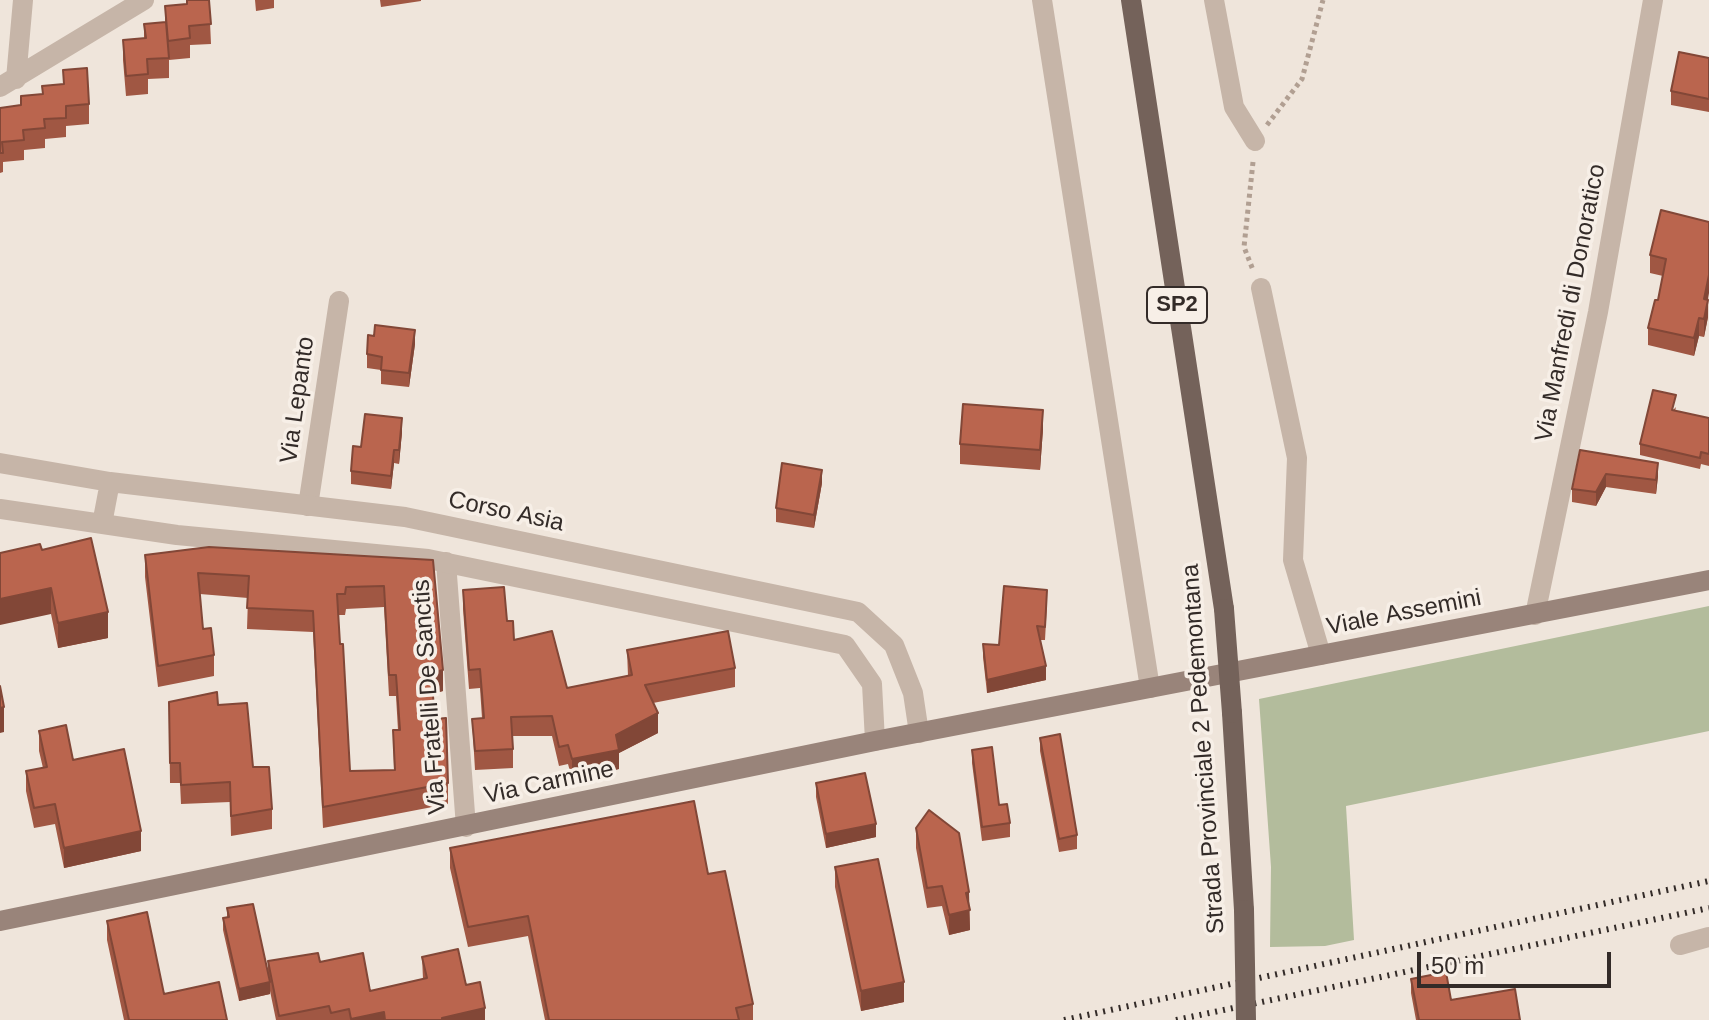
<!DOCTYPE html>
<html>
<head>
<meta charset="utf-8">
<style>
	body { margin:0 }
	#map { position:relative; width:1709px; height:1020px; overflow:hidden; background:#efe5db; font-family:Helvetica,sans-serif }
	canvas { display:block }
	.scale { position:absolute; left:1417px; top:952px; width:194px; height:36px; box-sizing:border-box; border:4px solid #332b28; border-top:0; padding-left:10px; font-size:24px; line-height:28px; white-space:nowrap; color:#332b28; -webkit-text-stroke:6px #f7efe7; paint-order:stroke }
</style>
</head>
<body>
<div id="map">
<canvas width="1709" height="1020"></canvas>
<div class="scale">50 m</div>
</div>
<script>
const ctx = document.querySelector('canvas').getContext('2d');
ctx.lineJoin = 'round';
function fillPath(path, color) { ctx.fillStyle = color; ctx.fill(path, 'evenodd'); }
function strokePath(path, color, width, dash) { ctx.strokeStyle = color; ctx.lineWidth = width; ctx.lineCap = dash ? 'butt' : 'round'; ctx.setLineDash(dash || []); ctx.stroke(path); }
function write(font, color, halo, rows, align = 'center') {
  ctx.font = font + ' Helvetica,sans-serif'; ctx.lineWidth = 7; ctx.setLineDash([]); ctx.textBaseline = 'middle'; ctx.strokeStyle = halo; ctx.fillStyle = color; for (const [text, x, y, turn = 0] of rows) {
    ctx.save(); ctx.translate(x, y); ctx.rotate((+turn || 0) * Math.PI / 180); ctx.textAlign = isNaN(turn) ? turn : align; if (halo) ctx.strokeText(text, 0, 0); ctx.fillText(text, 0, 0); ctx.restore();
  }
}
fillPath(new Path2D(`
	M1709,606V731L1346,806L1354,940L1325,946L1270,947L1271,867L1259,699Z`), '#b3bc9c');
strokePath(new Path2D(`
	M1267,125L1302,79L1323,0
	M1253,162L1244,247L1253,270`), '#b19f92', 5, [4, 4]);
strokePath(new Path2D(`
	M1042,0L1150,688
	M1214,0L1234,107L1255,141
	M16,79L23,0
	M0,87L144,0
	M1261,288L1297,458L1293,560L1321,655
	M308,506L339,301
	M446,562L466,827
	M1535,615L1598,312L1653,0
	M1680,945L1709,937`), '#c6b5a8', 20);
strokePath(new Path2D(`
	M0,463L110,482L405,517L858,612L894,645L913,693L919,733
	M0,509L177,535L428,559L845,645L872,684L875,741
	M102,524L110,482`), '#c6b5a8', 20);
strokePath(new Path2D(`
	M0,921L875,741L1709,580`), '#99847a', 20);
strokePath(new Path2D(`
	M1131,0L1224,609
	M1232,713L1244,910`), '#74625a', 20);
strokePath(new Path2D(`
	M1064,1020L1709,881
	M1176,1020L1709,908`), '#332b28', 6, [2, 6]);
strokePath(new Path2D(`
	M1224,609L1232,713
	M1244,910L1246,1020`), '#74625a', 20);
fillPath(new Path2D(`
	M186,0H209L211,44L190,45V58L169,60V78L148,79V94L126,96L123,60V40L144,38V24L165,22V6L186,5Z
	M255,0H274V8L256,11Z
	M380,0H421V1L381,7Z
	M1709,58V112L1671,105V91Z
	M63,70L89,104V124L66,126V137L45,139V148L24,150V160L3,162V172L0,173V108L21,106L63,84Z
	M1709,222L1708,317L1704,337L1699,336L1694,356L1648,345V328L1658,300L1663,276L1650,273V255Z
	M374,336L415,344L409,387L381,384V370L367,368V354Z
	M1676,407L1675,411L1709,418V466L1701,464L1700,469L1640,455V444Z
	M1043,429L1040,470L960,464V444Z
	M402,432L399,464L394,463L391,489L351,484V471L361,447Z
	M1580,450L1658,476L1656,494L1606,487L1596,506L1572,502V489Z
	M822,483L814,528L776,522V508Z
	M42,550L108,638L58,648L51,614Z
	M145,555L433,560L443,691L433,694L435,719L448,783V804L323,828L313,632L247,629L248,598L200,594L203,629L214,655V676L158,687L145,577ZM384,607L389,696H396L398,730H393L394,770L350,771L338,615H345L346,609Z
	M463,590L507,621L514,640L567,688L628,676L627,650L735,668V687L653,703L658,733L619,753V769L572,779L568,764L559,766L552,736H513V768L475,770L472,719L482,718L480,688L469,689L463,609Z
	M1047,603L1045,640H1040L1046,680L987,693L983,657V644L999,645Z
	M169,702L218,705L253,767L272,809V829L231,836L230,802L181,804L180,783H170Z
	M39,731L73,760L141,851L64,868L55,824L34,828L26,791V771L43,768L39,751Z
	M1040,738L1077,835V849L1059,852L1040,751Z
	M972,750L999,805L1010,823V837L982,841L972,763Z
	M816,783L876,837L826,848L816,797Z
	M916,828L969,906L970,930L949,935L942,906L927,908L916,848Z
	M450,848L708,874L753,1004V1020H545L528,936L468,947L450,868Z
	M835,867L904,1002L861,1011L835,887Z
	M227,908L268,971V961L320,962L370,991L423,979L422,957L466,985L485,1020H276L270,991V994L239,1001L223,930V918L227,917Z
	M107,921L164,994L227,1020H124L107,940Z
	M1411,979L1451,1000L1520,1020H1416L1411,993Z`), '#a05743');
fillPath(new Path2D(`
	M1709,275V293L1704,316V299Z
	M1708,300V317L1704,337V319Z
	M1699,318V336L1694,356V338Z
	M415,330V344L409,387V373Z
	M1043,410V429L1040,470V450Z
	M402,418V432L399,464V450Z
	M394,450V463L391,489V476Z
	M1658,463V476L1656,494V480Z
	M822,470V483L814,528V515Z
	M1606,474V487L1596,506V492Z
	M51,588V614L0,625V599Z
	M108,612V638L58,648V623Z
	M1046,666V680L987,693V680Z
	M443,670V691L431,694V673Z
	M4,707V732L0,733V708Z
	M658,713V733L619,753V769L572,779V759Z
	M876,824V837L826,848V834Z
	M141,831V851L64,868V848Z
	M969,892L970,930L949,935V915L966,893Z
	M270,982V994L239,1001V989Z
	M904,982V1002L861,1011V991Z
	M485,1008V1020H442V1018Z
	M384,1012V1020H351V1019Z`), '#824737');
const building = new Path2D(`
	M187,0H209L211,24L189,26L190,38L168,41L165,6L187,4Z
	M166,22L169,58L147,59L148,74L126,76L123,40L146,38L144,24Z
	M1679,52L1709,58V99L1671,91Z
	M87,68L89,104L66,106V118L44,119L45,128L23,130L24,140L2,142L3,153H0V108L21,105V96L43,94L42,86L64,84L63,70Z
	M1661,210L1709,222V275L1704,299L1708,300L1704,319L1699,318L1694,338L1648,328L1655,300H1658L1666,259L1650,255Z
	M375,325L415,330L409,373L381,370L382,357L367,354L368,335L374,336Z
	M1653,390L1676,395L1672,410L1709,418V454L1701,452L1700,458L1640,444Z
	M963,404L1043,410L1040,450L960,444Z
	M365,414L402,418L399,450H394L391,476L351,471L353,446L361,447Z
	M1580,450L1658,463L1656,480L1606,474L1596,492L1572,489Z
	M782,463L822,470L814,515L776,508Z
	M91,538L108,612L58,623L51,588L0,599V553L40,544L42,550Z
	M209,547L433,560L443,670L431,673L435,719L446,718L448,783L323,807L313,611L247,608L249,576L198,573L203,629L211,628L214,655L158,666L145,555ZM384,586L389,675H396L400,730H393L395,770L350,771L343,644H340L337,594H345L346,587Z
	M1004,586L1047,590L1045,627L1037,626L1046,666L987,680L983,644L999,645Z
	M504,587L507,621H513L514,640L552,631L567,688L632,675L627,650L728,631L735,668L645,685L658,713L616,735L619,750L572,759L568,745L559,747L552,716L511,717L513,749L475,751L472,719L484,718L480,669L469,670L463,590Z
	M0,686L4,707L0,708Z
	M217,692L218,705L247,703L253,767H269L272,809L231,816L230,782L181,785L180,763H170L169,702Z
	M66,725L73,760L124,749L141,831L64,848L55,804L34,808L26,771L47,767L39,731Z
	M1060,734L1077,835L1059,839L1040,738Z
	M992,747L999,805L1007,804L1010,823L982,827L972,750Z
	M865,773L876,824L826,834L816,783Z
	M694,801L708,874L725,871L753,1004L736,1008L739,1020H549L528,916L468,927L450,848Z
	M929,810L959,833L969,892L966,893L970,910L949,915L942,886L927,888L916,828Z
	M878,859L904,982L861,991L835,867Z
	M253,904L270,982L239,989L223,918L229,917L227,908Z
	M147,912L164,994L219,982L227,1020H129L107,921Z
	M458,949L466,985L480,982L485,1008L442,1018V1020H385L384,1012L351,1019L349,1009L331,1013L329,1006L279,1016L268,961L318,953L320,962L363,953L370,991L427,978L422,957Z
	M1446,972L1451,1000L1515,989L1520,1020H1419L1411,979Z`);
fillPath(building, '#ba654e');
strokePath(building, '#824737', 2);
for (const [x, y, w] of [
	[1177,305,60]
]) { const box = new Path2D(); box.roundRect(x - w / 2, y - 18, w, 36, 6); ctx.fillStyle = '#f7efe7'; ctx.fill(box); strokePath(box, '#332b28', 2); }
write('bold 22px', '#332b28', null, [
	["SP2",1177,305]
]);
write('24px', '#332b28', '#f7efe7', [
	["Via Manfredi di Donoratico",1571,303,-79],
	["Via Lepanto",298,400,-82],
	["Corso Asia",506,512,12],
	["Viale Assemini",1404,613,-11],
	["Via Fratelli De Sanctis",430,697,-94],
	["Strada Provinciale 2 Pedemontana",1204,749,-94],
	["Via Carmine",549,783,-12]
]);
</script>
</body>
</html>
